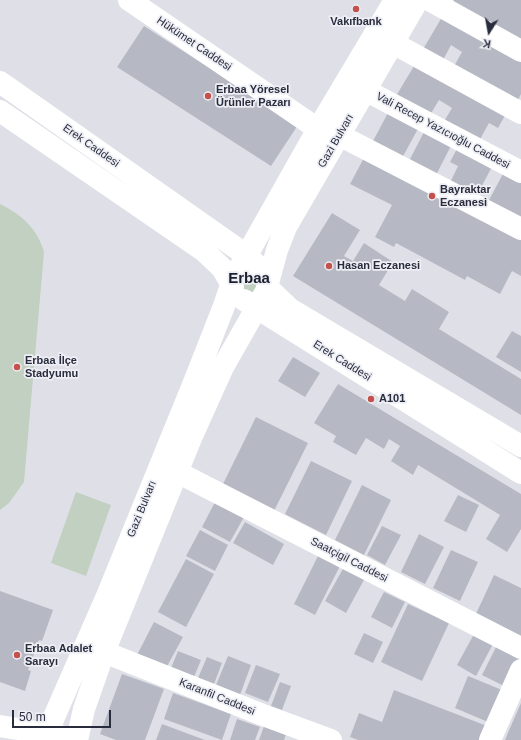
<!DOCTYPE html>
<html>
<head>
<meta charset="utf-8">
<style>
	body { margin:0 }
	#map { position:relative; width:521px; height:740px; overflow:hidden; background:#dfe0e7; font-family:Arial,sans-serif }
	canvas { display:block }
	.north { position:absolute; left:469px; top:12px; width:40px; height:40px; -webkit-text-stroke:3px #eeeff5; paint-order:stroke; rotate:191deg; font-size:11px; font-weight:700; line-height:16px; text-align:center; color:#292c3d }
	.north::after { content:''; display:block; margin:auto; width:14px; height:18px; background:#292c3d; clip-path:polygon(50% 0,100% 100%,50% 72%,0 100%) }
	.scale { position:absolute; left:12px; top:710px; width:99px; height:18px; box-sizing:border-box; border:2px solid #292c3d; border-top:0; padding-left:5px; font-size:12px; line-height:14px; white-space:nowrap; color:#292c3d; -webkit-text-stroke:3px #eeeff5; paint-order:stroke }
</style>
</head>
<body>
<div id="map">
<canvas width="521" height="740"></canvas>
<div class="north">K</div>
<div class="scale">50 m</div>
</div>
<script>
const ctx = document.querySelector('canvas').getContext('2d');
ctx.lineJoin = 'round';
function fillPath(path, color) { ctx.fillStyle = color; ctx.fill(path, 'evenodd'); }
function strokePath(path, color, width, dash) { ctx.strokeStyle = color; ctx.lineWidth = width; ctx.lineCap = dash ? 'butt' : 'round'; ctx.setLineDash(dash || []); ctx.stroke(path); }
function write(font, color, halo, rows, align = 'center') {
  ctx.font = font + ' Arial,sans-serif'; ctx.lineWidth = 3.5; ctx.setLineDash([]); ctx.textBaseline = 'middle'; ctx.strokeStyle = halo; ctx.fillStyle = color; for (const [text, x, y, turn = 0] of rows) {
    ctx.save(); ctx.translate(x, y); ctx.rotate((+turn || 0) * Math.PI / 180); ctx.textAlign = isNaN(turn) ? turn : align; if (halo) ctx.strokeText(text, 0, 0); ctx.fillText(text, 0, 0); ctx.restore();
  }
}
fillPath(new Path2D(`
	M0,204C21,214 38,229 44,252L24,482L9,503L0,510Z
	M249,274C253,274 257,276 259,280L255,291L252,292L244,290L241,279Z
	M76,492L111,505L86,576L51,563Z`), '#c1d0c0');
fillPath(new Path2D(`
	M454,0H521V46L450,8Z
	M442,17L521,62V94L516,104L453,68L462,52L451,45L442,62L422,51Z
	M144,26L298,125L271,166L117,67Z
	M417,61L507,112L498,128L489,123L478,143L443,123L452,108L439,100L430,115L396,96Z
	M389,111L419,127L401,160L408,163L426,128L453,142L435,177L449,185L458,166L450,162L460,143L495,161L475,199L487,204L506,168L521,176V276L512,271L500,294L467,276L465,280L396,243L394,247L375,237L392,205L350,184Z
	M332,213L360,230L344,256L353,261L364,243L393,262L379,285L405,301L412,289L449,312L439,329L521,379V415L293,276Z
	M512,331L521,336V372L496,357Z
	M293,357L320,373L305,397L278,381Z
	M338,384L521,494V529L507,552L486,539L500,515L418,465L413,475L391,461L400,446L389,439L384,449L366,438L356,455L333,442L336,436L314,423Z
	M256,417L308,443L274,511L222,486Z
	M311,461L352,481L326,535L285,514Z
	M362,485L391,500L364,555L335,540Z
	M458,495L479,505L466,532L444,521Z
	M215,502L244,517L230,542L202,527Z
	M245,522L284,544L273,565L233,543Z
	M382,526L401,535L385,565L367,555Z
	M200,530L228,545L215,571L186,556Z
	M419,534L444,547L425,584L401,572Z
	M451,550L478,562L460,601L433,588Z
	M319,554L341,564L315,615L294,604Z
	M186,559L214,574L186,627L158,612Z
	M344,567L365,578L346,613L325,601Z
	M494,575L521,588V638L475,616Z
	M0,591L53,610L42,641L39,640L28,670L31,671L25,691L0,682Z
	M384,592L405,602L392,628L371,617Z
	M408,604L449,623L422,681L381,662Z
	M154,622L183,637L165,670L137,655Z
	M364,633L383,642L373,663L354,654Z
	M474,634L493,644L476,676L457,665Z
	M497,645L521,656L506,687L482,675Z
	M178,651L201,660L194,677L171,668Z
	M228,656L251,665L240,695L216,685Z
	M207,657L222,663L214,684L198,678Z
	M256,665L280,674L268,702L245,693Z
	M122,674L164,689L145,740H116L100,734Z
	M468,676L502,690L488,722L455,708Z
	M280,682L291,686L282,710L271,706Z
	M394,690L487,726L481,740H358L350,737L359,713L382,722Z
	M173,693L231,714L222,740L164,719Z
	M521,703V740H505L510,728Z
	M237,719L260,727L255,740H230Z
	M162,724L205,740H156Z
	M264,726L286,734L284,740H259Z`), '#b6b9c3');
strokePath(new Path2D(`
	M129,0L318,129
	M418,0L286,227L277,250L267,287L290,309L521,446
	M429,0L521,51
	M393,43L521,113
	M0,82L239,250L259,267
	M365,90L521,172
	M0,111L204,251L222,268L233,287
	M339,135L521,229
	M239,269L318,129L395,0
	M244,300L521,473
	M177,472L521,648
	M104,652L263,715L331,740
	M0,726L61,736
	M44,740L107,596L195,380L224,306L234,276
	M77,740L84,709L104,652L191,438L223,367L265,293
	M490,740L521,670`), '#fff', 22);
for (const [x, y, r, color] of [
	[356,9,4,"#c3514c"],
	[208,96,4,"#c3514c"],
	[432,196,4,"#c3514c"],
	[329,266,4,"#c3514c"],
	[17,367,4,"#c3514c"],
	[371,399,4,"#c3514c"],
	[17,655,4,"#c3514c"]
]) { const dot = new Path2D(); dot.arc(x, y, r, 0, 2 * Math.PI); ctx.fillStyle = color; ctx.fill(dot); strokePath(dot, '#eeeff5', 1.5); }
write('bold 11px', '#292c3d', '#eeeff5', [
	["Vakıfbank",356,22,"center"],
	["Erbaa Yöresel",216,90],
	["Ürünler Pazarı",216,103],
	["Bayraktar",440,190],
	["Eczanesi",440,203],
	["Hasan Eczanesi",337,266],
	["Erbaa İlçe",25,361],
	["Stadyumu",25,374],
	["A101",379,399],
	["Erbaa Adalet",25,649],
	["Sarayı",25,662]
], 'left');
write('11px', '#292c3d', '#eeeff5', [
	["Hükümet Caddesi",194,44,34],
	["Vali Recep Yazıcıoğlu Caddesi",443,131,28],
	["Gazi Bulvarı",336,141,-60],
	["Erek Caddesi",91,146,35],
	["Erek Caddesi",342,361,32],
	["Gazi Bulvarı",142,509,-68],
	["Saatçigil Caddesi",349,560,27],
	["Karanfil Caddesi",217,697,22]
]);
write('bold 15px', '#1b1e2d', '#eeeff5', [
	["Erbaa",249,279]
]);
</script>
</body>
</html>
